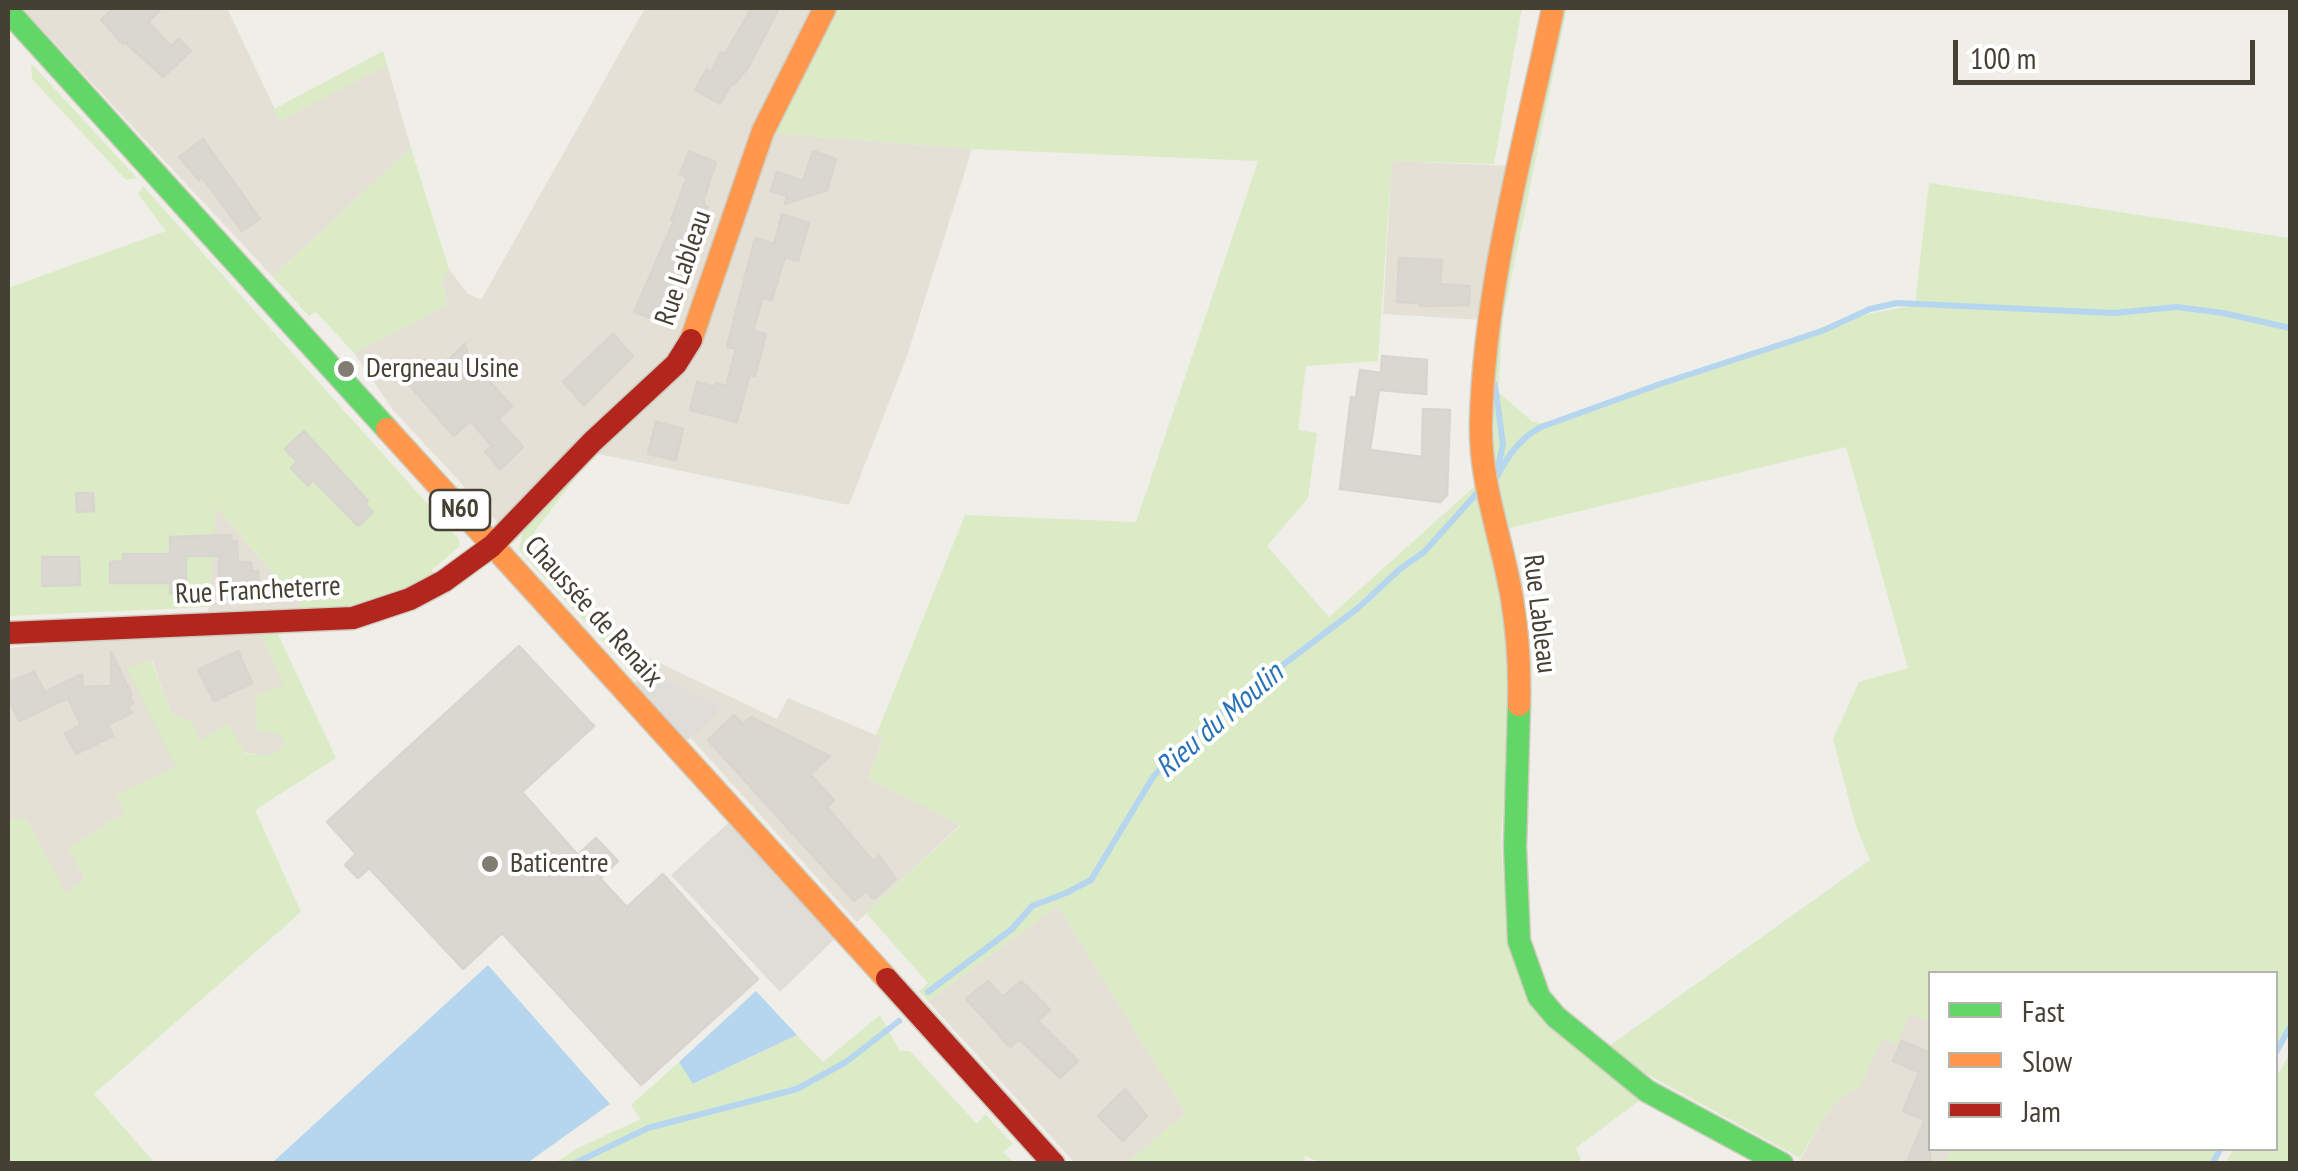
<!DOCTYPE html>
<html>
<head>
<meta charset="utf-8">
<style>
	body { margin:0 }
	#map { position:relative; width:2298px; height:1171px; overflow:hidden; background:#f0eee8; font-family:"PT Sans Narrow",sans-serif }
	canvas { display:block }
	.frame { position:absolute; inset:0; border:10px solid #454034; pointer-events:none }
	.legend { position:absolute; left:1928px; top:971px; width:350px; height:180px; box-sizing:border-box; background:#fff; border:2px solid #b5b3ae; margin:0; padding:12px 18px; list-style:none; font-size:30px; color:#454034 }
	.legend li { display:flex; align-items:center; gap:20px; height:50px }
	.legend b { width:50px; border:2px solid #b5b3ae }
	.scale { position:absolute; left:1953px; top:40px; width:302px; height:45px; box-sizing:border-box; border:5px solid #454034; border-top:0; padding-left:12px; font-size:30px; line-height:35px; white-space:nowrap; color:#454034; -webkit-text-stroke:8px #fff; paint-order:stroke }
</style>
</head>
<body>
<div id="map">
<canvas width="2298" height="1171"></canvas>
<div class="frame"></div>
<ul class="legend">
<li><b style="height:12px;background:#63d668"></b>Fast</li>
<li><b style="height:12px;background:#ff974d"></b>Slow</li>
<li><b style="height:12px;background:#b3261e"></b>Jam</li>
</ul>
<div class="scale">100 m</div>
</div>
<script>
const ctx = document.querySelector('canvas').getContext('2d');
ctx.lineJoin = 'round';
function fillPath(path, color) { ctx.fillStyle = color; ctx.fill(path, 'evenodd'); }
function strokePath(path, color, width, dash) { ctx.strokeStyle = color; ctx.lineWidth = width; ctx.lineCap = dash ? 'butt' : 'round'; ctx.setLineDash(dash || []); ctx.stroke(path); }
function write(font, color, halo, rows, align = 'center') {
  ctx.font = font + ' "PT Sans Narrow",sans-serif'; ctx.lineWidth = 8; ctx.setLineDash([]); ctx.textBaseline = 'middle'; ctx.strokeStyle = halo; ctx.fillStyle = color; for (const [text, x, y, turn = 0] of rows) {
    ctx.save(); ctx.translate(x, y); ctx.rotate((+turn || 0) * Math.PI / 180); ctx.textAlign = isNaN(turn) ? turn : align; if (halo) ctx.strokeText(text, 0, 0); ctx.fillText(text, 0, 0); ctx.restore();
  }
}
fillPath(new Path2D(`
	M22,8H227L280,120L387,65L411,148L273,277Z
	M645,8H817L675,353L498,523L393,410L354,353L447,305L442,279L449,269L467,293L481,300Z
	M773,133L972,149L907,356L849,505L588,452L687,365Z
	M1392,161L1514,166L1484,320L1383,314Z
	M215,505L301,606V614L208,616Z
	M208,630H259L284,685L279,734L286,744L278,753L263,756L200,742L172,716L152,660L128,668L177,767L116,795L125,813L69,848L85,879L66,894L26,818L8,820V648Z
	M647,657L777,719L788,698L883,738L868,778L961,824L857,922L630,671Z
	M1058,906L1186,1113L1127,1163H1075L928,1001Z
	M1910,1014L1930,1022V1148L1951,1149L1945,1163L1798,1164L1824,1117L1838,1100L1860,1086L1882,1039Z`), '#e4e0d5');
fillPath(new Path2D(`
	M830,8H1522L1494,164L1392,161L1378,361L1306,366L1298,430L1317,433L1308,498L1267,546L1329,617L1475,486L1502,596L1507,642V753L1501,838L1503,878L1524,974L1640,1100L1576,1148L1582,1163L1323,1164L1305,1156L1304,1164L1127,1163L1186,1113L1058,906L928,1001L919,991L928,983L866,913L961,825L868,778L883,739L876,735L965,515L1136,522L1258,161L972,149L773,133Z
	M1556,8H1567L1503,318L1498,392L1533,422L1551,424L1848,318L1915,305L1929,183L2290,238V1022L2276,1048V974H1930V1022L1910,1014L1897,1044L1882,1039L1860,1086L1838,1100L1824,1117L1800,1158L1614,1056L1608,1047L1870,860L1855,823L1833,739L1859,682L1908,668L1846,447L1505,529L1495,470L1491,331Z
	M383,51L387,65L280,121L274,109Z
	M31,63L137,178L126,180L32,79Z
	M411,148L449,269L442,279L447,305L354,353L316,312L309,316L273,277Z
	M143,186L459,539L460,546L432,570L436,581L388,604L301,614V606L216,506L209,607L8,616V288L166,231L138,194Z
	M579,473L535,531L530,546L614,636L647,657L630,671L519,550L523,528Z
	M259,630H276L336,758L255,810L301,912L94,1094L155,1163L8,1164V820L26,818L66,893L85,879L69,848L125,813L116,795L176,767L127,668L151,660L172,715L192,721L200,741L228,723L245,753C262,756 274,758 286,744L279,734L257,730L255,696L284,685Z
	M880,1015L900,1051H910L977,1124L985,1114L1013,1144L1003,1152L1014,1163L553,1164L578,1148L641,1119L631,1105L679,1062L694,1084L797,1035L823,1062Z
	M2290,1053V1163H2225L2234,1149L2276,1148V1078Z
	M1951,1149V1148L2218,1149L2209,1163H1945Z`), '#dbebc6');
fillPath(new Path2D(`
	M649,671L722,708L678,749L625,691Z
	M737,815L843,931L780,992L671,875Z`), '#dfddd8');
fillPath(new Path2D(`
	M488,965L610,1104L527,1163H272Z
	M756,991L797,1035L693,1084L679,1062Z`), '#b6d6f0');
strokePath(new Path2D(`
	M1495,385L1503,444L1498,467
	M1496,478C1507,457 1520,438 1541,427L1660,384L1822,331L1870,309L1897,303L2114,313L2177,307L2223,313L2290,328
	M928,992L1012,929L1032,906L1066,893L1091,880L1153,777L1178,750L1230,705L1358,608L1400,569L1424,552L1478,492
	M2276,1052L2290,1027
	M573,1164L648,1128L797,1089L846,1062L899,1021
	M2212,1164L2221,1148`), '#b6d6f0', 6);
const building = new Path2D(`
	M114,8H162L148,22L171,46L179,39L191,51L163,77L125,42L123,44L101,20Z
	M752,8H779L749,66L734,85L731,84L720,104L695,90L707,69L711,72L721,52L725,54Z
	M203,139L260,219L242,231L202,177L199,180L179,157Z
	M813,151L836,159L827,190L785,204L787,196L771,191L777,172L803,181Z
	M689,152L716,162L704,198V206L708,207L680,281L676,280L661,321L634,312L674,221L671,220L687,177L680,174Z
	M782,214L809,223L798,261L785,257L772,300L763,297L753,331L766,334L755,376L750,374L737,422L690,410L697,382L714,387L716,383L726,386L736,349L727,347L755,238L774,244Z
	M1399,258L1442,260L1440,284L1470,286L1469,305L1420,306V303L1397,302Z
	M613,334L633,356L584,405L563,382Z
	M465,344L473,380L482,373L512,406L498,419L523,447L500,469L485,452L492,446L470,421L454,436L403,378L425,359L436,372Z
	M1382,356L1427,360L1426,394L1379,390L1370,450L1422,457L1423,409L1450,410L1447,495L1440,502L1340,489L1351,397L1356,398L1360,370L1381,373Z
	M656,422L683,429L676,460L648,454Z
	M304,431L368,501L365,504L373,512L358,526L313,480L308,486L291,468L297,462L285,449Z
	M76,493H93L94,511L77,512Z
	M231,535L232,541H237L238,562H251L252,571H258L259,591L219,593V556H186V593H170V583H110V562L124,561L123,554H170V537Z
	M42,557H79L80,585L42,586Z
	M519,646L594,726L522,792L578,855L596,838L618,861L600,878L627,907L663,874L758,979L641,1085L502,933L463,969L369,868L358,878L345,865L356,854L327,822Z
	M238,651L252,683L214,701L198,670Z
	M111,652L132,695L129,697L133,703L128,706L132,713L108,725L113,736L76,754L65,733L81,725L68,698L19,721L8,697V683L34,672L45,692L82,674L83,687L111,686Z
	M734,715L743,724L751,717L830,756L810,774L834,800L827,807L873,861L879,856L896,879L874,899L866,891L854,901L708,740Z
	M988,981L1003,997L1021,981L1050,1010L1038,1021L1078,1061L1060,1078L1019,1039L1010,1047L966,999Z
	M1902,1041L1928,1052L1930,1046V1164H1906L1925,1120L1903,1111L1919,1072L1893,1061Z
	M1125,1089L1147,1116L1123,1141L1098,1116Z`);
fillPath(building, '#d9d7d0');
strokePath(building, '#d8d5ce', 2.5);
const fast = new Path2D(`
	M8,11L387,429
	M1519,705L1515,847L1519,941L1539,997L1556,1017L1647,1091L1782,1164`);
const slow = new Path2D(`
	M691,340L763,131L825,8
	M387,429L887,979
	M1519,705C1520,669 1518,635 1512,599C1502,537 1479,484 1481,420C1485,281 1525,143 1553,8`);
const jam = new Path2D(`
	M8,633L353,618L410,599L444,581L492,546L592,442L676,364L691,340
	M887,979L1054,1164`);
strokePath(fast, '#cfcbbf', 25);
strokePath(slow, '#cfcbbf', 25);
strokePath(jam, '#cfcbbf', 25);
strokePath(fast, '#63d668', 22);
strokePath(slow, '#ff974d', 22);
strokePath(jam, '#b3261e', 22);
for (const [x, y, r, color] of [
	[346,369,10,"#817d73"],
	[490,864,10,"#817d73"]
]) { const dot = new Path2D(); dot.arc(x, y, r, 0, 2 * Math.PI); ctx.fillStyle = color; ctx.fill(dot); strokePath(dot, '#fff', 4); }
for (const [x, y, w] of [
	[460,510,60]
]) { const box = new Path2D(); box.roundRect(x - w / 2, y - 20, w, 40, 8); ctx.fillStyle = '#fff'; ctx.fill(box); strokePath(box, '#454034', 2.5); }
write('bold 25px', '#454034', null, [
	["N60",460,510]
]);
write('28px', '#454034', '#fff', [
	["Rue Lableau",684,268,-71],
	["Rue Francheterre",258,591,-3],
	["Chaussée de Renaix",593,612,48],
	["Rue Lableau",1539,614,83]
]);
write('28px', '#454034', '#fff', [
	["Dergneau Usine",366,369],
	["Baticentre",510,864]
], 'left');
write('italic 30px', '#2971b6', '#fff', [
	["Rieu du Moulin",1220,721,-41]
]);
</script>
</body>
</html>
